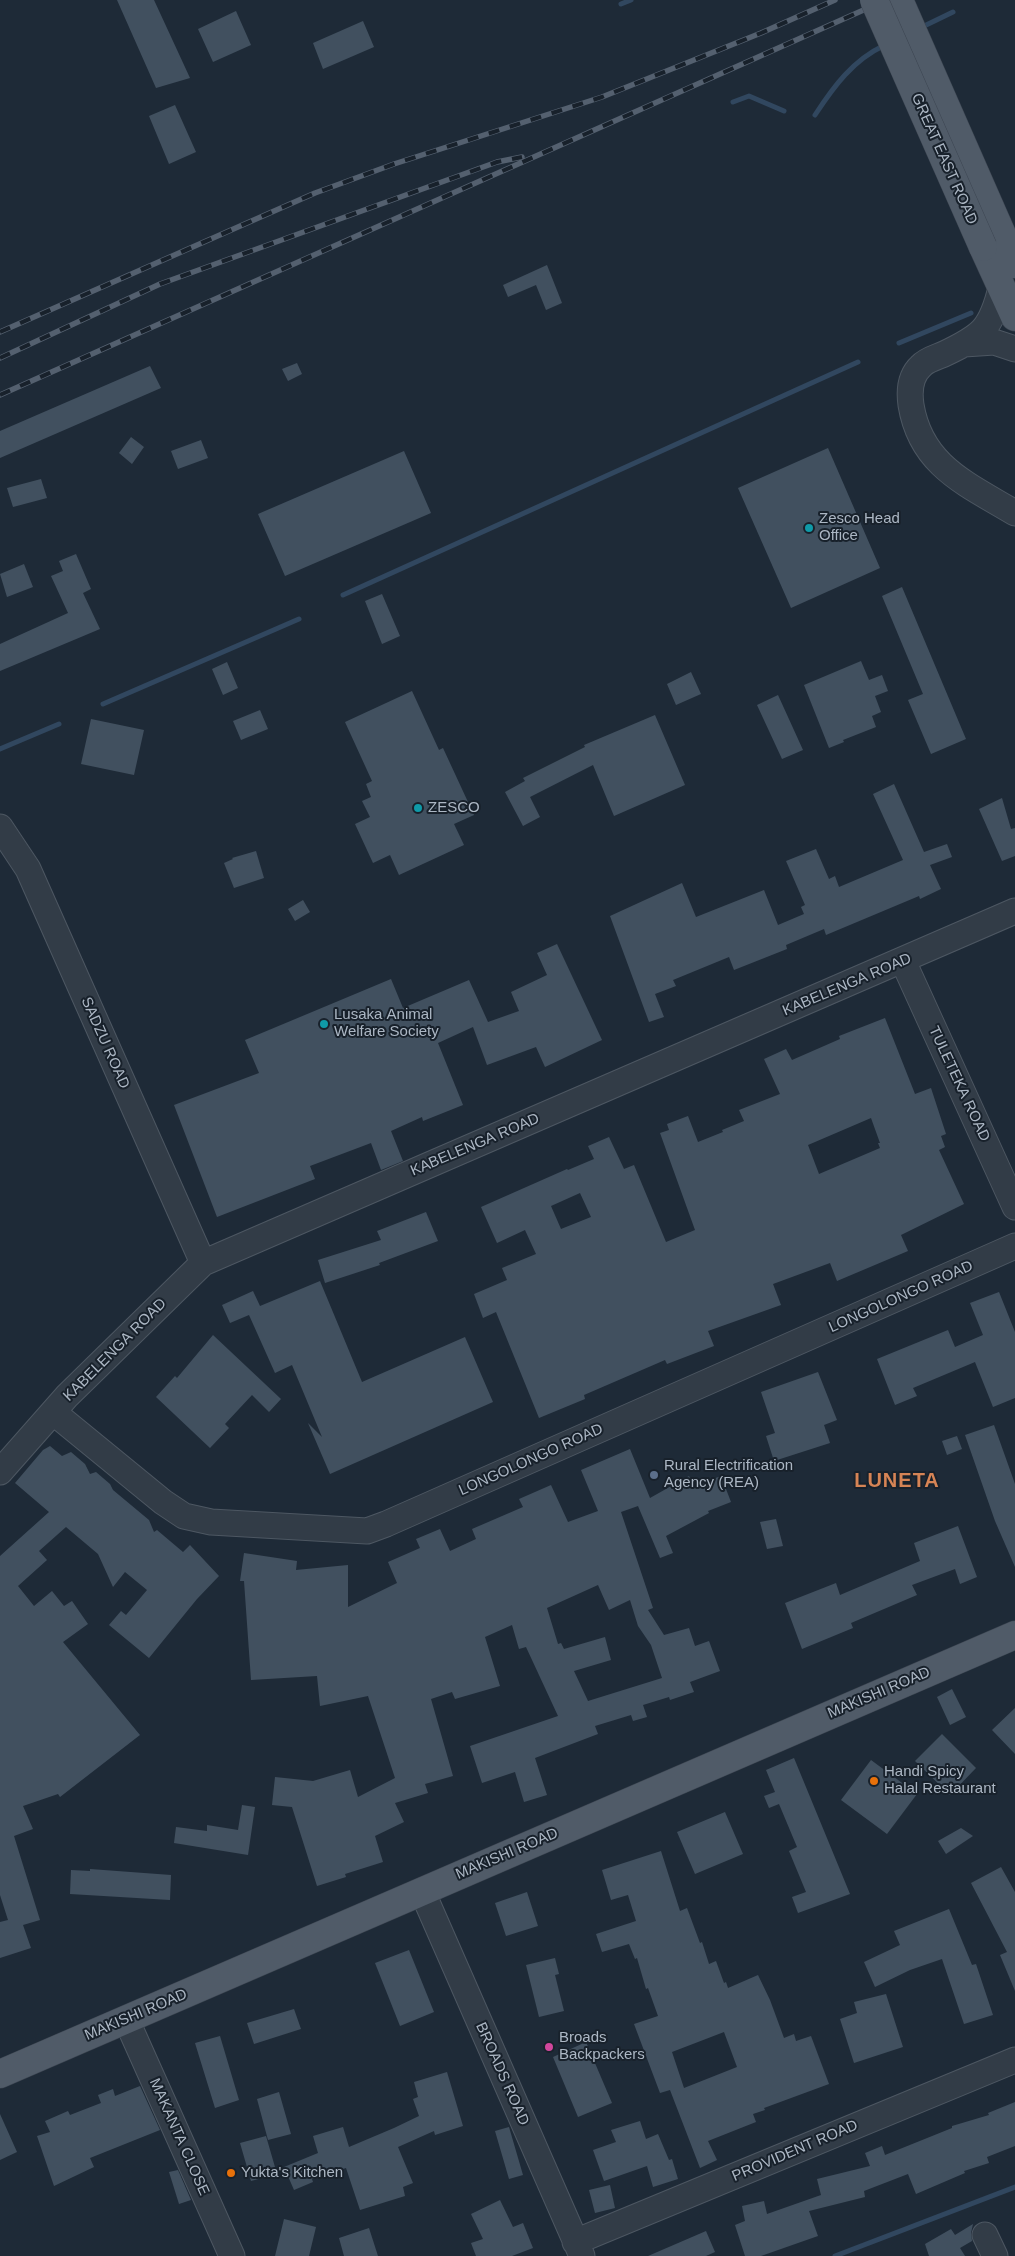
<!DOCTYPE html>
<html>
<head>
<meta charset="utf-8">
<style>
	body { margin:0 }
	canvas { display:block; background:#1e2a37 }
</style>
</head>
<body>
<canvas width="1015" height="2256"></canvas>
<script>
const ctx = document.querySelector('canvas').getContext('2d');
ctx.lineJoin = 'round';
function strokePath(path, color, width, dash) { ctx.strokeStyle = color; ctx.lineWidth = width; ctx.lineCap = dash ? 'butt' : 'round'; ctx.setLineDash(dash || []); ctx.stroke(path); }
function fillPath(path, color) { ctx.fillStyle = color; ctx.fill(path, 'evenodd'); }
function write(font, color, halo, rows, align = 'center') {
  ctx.font = font + ' Arial,sans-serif'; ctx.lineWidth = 4; ctx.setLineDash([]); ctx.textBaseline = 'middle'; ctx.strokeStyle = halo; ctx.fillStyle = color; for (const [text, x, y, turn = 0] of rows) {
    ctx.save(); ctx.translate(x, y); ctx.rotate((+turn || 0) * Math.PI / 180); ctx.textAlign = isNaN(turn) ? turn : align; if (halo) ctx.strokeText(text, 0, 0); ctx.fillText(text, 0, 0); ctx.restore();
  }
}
strokePath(new Path2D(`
	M621,4L631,0
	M920,28L953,12
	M733,102L749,96L784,111
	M815,115C834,86 853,60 885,45
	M899,343L971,313
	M343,595L858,362
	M103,704L299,619
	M0,749L59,724
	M835,2256L1015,2187`), '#31475f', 5);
fillPath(new Path2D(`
	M117,0H154L190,78L156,88Z
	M236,11L251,45L213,62L198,29Z
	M363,21L374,47L323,69L313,43Z
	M175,105L196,152L169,164L149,116Z
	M547,265L562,303L546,310L536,285L508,297L503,285Z
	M297,363L302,374L288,381L282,369Z
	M150,366L161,388L0,458V431Z
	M131,437L144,447L132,464L119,453Z
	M201,440L208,458L178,469L171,451Z
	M828,448L880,568L791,608L738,488Z
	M404,451L431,513L285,576L258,514Z
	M41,479L47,498L13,507L7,488Z
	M76,554L91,589L83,593L100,629L0,671V644L68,613L51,576L63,571L59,561Z
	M24,564L33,587L7,597L0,574Z
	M902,587L966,739L931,754L908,700L923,694L882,596Z
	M382,594L400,636L382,644L365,601Z
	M861,661L869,680L882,675L888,691L875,696L881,712L872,716L876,727L843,740L844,742L829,748L804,685Z
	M227,662L238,688L223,695L212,669Z
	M691,672L701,694L676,705L667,684Z
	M412,691L439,750L443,748L474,815L454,824L464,845L399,875L390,855L373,863L355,824L370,817L362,801L371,797L366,784L372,781L345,722Z
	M778,695L803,750L782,759L757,705Z
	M260,710L268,729L241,740L233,721Z
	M655,715L685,785L614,816L593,765L530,797L540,817L523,826L505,792L525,781L523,778L585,747L584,745Z
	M91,719L144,730L134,775L81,764Z
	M894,784L924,852L947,844L952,857L930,865L941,889L920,899L919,896L826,935L824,929L786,945L787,949L734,970L729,957L673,980L676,986L655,994L664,1017L649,1022L610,916L682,883L696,917L764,890L778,925L804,914L801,907L805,905L786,861L816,849L829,879L835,876L839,887L903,860L873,794Z
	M1002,798L1011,829L1015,828V856L1002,861L979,809Z
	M256,851L264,878L234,888L224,863L233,859L232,858Z
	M303,900L310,912L295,921L288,909Z
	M557,944L602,1040L545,1067L536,1047L487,1065L473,1027L438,1043L463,1105L423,1121L422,1117L391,1131L403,1161L381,1170L371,1143L310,1166L315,1179L217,1217L174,1105L259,1073L245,1040L391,979L403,1008L469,980L488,1022L519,1011L511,992L547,975L537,953Z
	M885,1018L915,1094L931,1088L946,1134L941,1136L945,1147L939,1150L964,1204L901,1235L908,1251L837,1281L830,1263L773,1284L781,1305L708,1331L714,1346L667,1364L665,1360L584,1395L585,1399L539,1418L496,1312L483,1318L474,1294L507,1280L502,1268L536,1254L525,1230L497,1243L481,1207L567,1169L568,1170L594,1159L588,1146L609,1137L624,1169L634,1165L666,1242L695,1230L660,1133L669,1130L667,1124L688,1116L698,1142L723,1132L722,1130L744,1121L739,1110L780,1094L764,1059L786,1049L792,1060L840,1039L839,1036ZM871,1118L880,1143H878L880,1148L819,1174L808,1145ZM580,1193L591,1217L561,1229L551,1206Z
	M426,1212L438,1241L379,1263L380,1265L325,1283L318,1260L381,1240L377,1231Z
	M320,1281L362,1382L465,1337L493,1402L330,1474L308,1423L322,1437L292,1365L275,1373L249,1315L230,1323L222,1305L253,1291L260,1306Z
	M999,1292L1015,1332V1398L993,1407L975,1362L913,1388L917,1396L895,1405L877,1359L948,1330L955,1347L983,1335L970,1303Z
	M213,1335L281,1399L269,1412L252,1395L225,1424L229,1428L210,1448L156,1397L175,1376L177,1378Z
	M818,1372L837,1420L824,1425L830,1443L774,1461L766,1436L775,1433L761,1392Z
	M994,1425L1015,1484V1567L995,1521L965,1435Z
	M957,1436L962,1449L947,1455L942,1441Z
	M50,1446L62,1456L71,1452L85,1464L90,1474L96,1472L110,1484L113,1490L149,1520L154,1532L157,1530L183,1552L190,1545L219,1576L197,1599L149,1658L109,1625L121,1611L126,1615L147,1590L125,1572L113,1587L98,1554L66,1527L39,1551L47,1560L18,1586L34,1606L52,1591L64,1606L72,1601L88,1624L63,1642L140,1735L60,1797L58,1794L23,1806L33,1829L14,1836L40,1920L23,1925L31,1948L0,1958V1922L8,1920L0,1895V1556L49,1512L15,1483L43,1450Z
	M630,1449L650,1498L689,1476L694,1486L721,1476L731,1502L708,1511L709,1513L666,1536L673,1553L660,1558L638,1506L621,1512L653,1608L648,1610L664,1635L689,1628L695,1646L709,1641L720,1671L690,1682L694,1692L670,1700L669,1697L643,1705L647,1717L633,1721L631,1715L595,1726L598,1734L535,1758L547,1795L524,1802L515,1772L482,1783L470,1746L558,1716L526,1647L519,1649L512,1625L485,1637L500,1686L455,1699L452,1692L431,1699L453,1776L425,1784L428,1793L395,1803L404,1822L375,1836L383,1862L345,1874L346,1877L317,1886L292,1807L272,1805L275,1777L313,1781L350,1770L358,1797L395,1778L368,1696L320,1706L317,1676L251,1680L244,1581H240L244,1553L297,1561L296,1570L348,1565V1607L397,1583L388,1562L420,1548L416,1539L440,1529L450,1551L476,1539L472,1529L523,1507L519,1499L551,1485L568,1522L598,1511L581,1470ZM598,1585L609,1610L630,1600L638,1626L651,1645L662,1678L588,1701L574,1671L611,1660L605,1637L564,1649L561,1643L558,1644L547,1608Z
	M776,1519L783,1546L767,1549L760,1522Z
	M958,1526L977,1577L960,1584L955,1569L912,1585L917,1595L851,1623L853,1628L802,1649L785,1603L836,1583L840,1595L920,1561L914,1543Z
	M952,1689L966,1717L950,1725L937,1697Z
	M1015,1708V1754L992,1730Z
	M942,1734L976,1768L950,1795L915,1761Z
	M794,1758L850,1894L798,1913L792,1897L806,1892L789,1851L797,1847L779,1804L769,1808L764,1796L775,1792L766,1770Z
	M871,1760L917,1794L887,1834L841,1800Z
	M242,1805L255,1807L248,1855L174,1843L176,1827L207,1831V1825L238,1830Z
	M725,1812L743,1854L695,1874L677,1832Z
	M961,1828L973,1836L946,1854L938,1841Z
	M661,1851L680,1911L687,1908L700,1943L702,1942L709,1964L716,1961L724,1983L726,1982L728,1988L758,1975L770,2000L784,2038L794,2034L796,2041L811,2036L829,2084L764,2108L765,2110L753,2114L756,2122L708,2141L717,2160L700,2168L670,2090L660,2093L634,2024L658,2016L648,1988L646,1989L637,1958L635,1959L629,1944L602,1952L596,1934L636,1921L628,1895L611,1900L602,1870ZM724,2032L737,2067L684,2088L672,2052Z
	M1001,1867L1015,1892V1991L1000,1955L1007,1952L971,1883Z
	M90,1869L171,1875L170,1900L70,1894L71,1870L90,1871Z
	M527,1892L538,1926L506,1936L495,1903Z
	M949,1909L972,1965L976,1964L993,2015L964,2024L942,1959L910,1970L875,1987L864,1962L900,1945L894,1931Z
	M409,1950L434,2012L400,2026L375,1963Z
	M555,1958L559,1974L555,1975L564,2011L539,2017L526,1965Z
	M886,1994L903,2047L854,2063L840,2019L857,2013L854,2002Z
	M294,2009L301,2029L254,2044L247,2023Z
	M220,2036L239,2100L215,2108L195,2043Z
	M586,2042L612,2103L578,2117L553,2057Z
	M447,2072L463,2126L435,2135L434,2131L398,2147L413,2183L403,2187L405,2196L360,2210L346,2168L312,2179L313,2182L294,2190L284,2167L318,2153L313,2136L343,2127L349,2147L394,2128L419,2116L413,2099L418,2097L414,2082Z
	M140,2086L160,2130L90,2158L94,2167L54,2186L37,2136L50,2132L45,2121L68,2111L70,2115L101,2103L98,2095L113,2089L115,2096Z
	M279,2092L291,2134L268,2140L257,2099Z
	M1015,2102V2146L987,2157L989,2163L964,2171L965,2173L916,2194L908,2174L864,2191L865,2197L809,2211L818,2236L761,2256H745L735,2225L745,2221L742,2206L764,2201L767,2214L821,2195L817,2179L870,2166L865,2153L882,2146L885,2155L952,2128V2126L989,2115L988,2113Z
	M0,2114L17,2152L0,2160Z
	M640,2121L646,2139L658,2134L669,2160L672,2159L678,2179L653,2187L647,2166L604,2181L593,2150L616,2142L611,2130Z
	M509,2127L523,2175L509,2179L495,2131Z
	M266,2136L277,2174L251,2181L240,2143Z
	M178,2170L191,2200L179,2204L169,2172Z
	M610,2185L615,2208L595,2213L589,2190Z
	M500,2200L513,2227L523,2223L533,2248L512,2256H476L471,2243L483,2239L471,2214Z
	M284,2219L316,2227L309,2256H275Z
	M973,2224L971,2233L972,2241L960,2248L965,2256H929L925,2244L951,2229L955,2235Z
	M369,2228L378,2256H344L339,2238Z
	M706,2231L715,2252L706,2256H648Z`), '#41505f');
const minor = new Path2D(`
	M1001,288C991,329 982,336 944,354C937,357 926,360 921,366C910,376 909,391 911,405C921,466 967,484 1015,513
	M964,344L994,342L1015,349
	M0,827L28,869L203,1263
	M903,961L1015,1207
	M53,1412L163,1502L184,1516L211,1522L367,1531L386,1524L1015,1246
	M0,1472L67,1396L203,1263L1015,911
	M422,1891L582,2256
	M126,2019L232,2256
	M985,2235L995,2256
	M575,2242L1015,2060`);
const major = new Path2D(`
	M899,0L1015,264
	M983,247L1015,317
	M0,2074L1015,1635`);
strokePath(minor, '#4d5762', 27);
strokePath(major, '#3c4551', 29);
strokePath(minor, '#323c47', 25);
strokePath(major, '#505b68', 28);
const rail = new Path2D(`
	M0,332L315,193L394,164L602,97L761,33L835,0
	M0,358L160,284L497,162L522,157
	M0,395L886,0`);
strokePath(rail, '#54606f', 5.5);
strokePath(rail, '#18212b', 4, [11]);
const majorBridge = new Path2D(`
	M874,0L983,247`);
strokePath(majorBridge, '#3c4551', 29, []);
strokePath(majorBridge, '#505b68', 28);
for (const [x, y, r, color] of [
	[809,528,5,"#0f9aa8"],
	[418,808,5,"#0f9aa8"],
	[324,1024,5,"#0f9aa8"],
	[654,1475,5,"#5c6f8a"],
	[874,1781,5,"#e8710a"],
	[549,2047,5,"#d1479c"],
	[231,2173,5,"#e8710a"]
]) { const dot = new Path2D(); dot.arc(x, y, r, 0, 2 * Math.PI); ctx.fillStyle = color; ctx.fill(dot); strokePath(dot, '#18212b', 2); }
write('15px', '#acb7c4', '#18212b', [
	["GREAT EAST ROAD",944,159,66],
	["KABELENGA ROAD",847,985,-23],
	["SADZU ROAD",105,1043,66],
	["TULETEKA ROAD",959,1084,65],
	["KABELENGA ROAD",475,1145,-23],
	["LONGOLONGO ROAD",901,1297,-24],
	["KABELENGA ROAD",115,1350,-45],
	["LONGOLONGO ROAD",531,1460,-24],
	["MAKISHI ROAD",879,1693,-23],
	["MAKISHI ROAD",507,1854,-23],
	["MAKISHI ROAD",136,2015,-23],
	["BROADS ROAD",502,2074,66],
	["MAKANTA CLOSE",179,2137,66],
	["PROVIDENT ROAD",795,2151,-23]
]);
write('15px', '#acb7c4', '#18212b', [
	["Zesco Head",819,519],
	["Office",819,536],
	["ZESCO",428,808],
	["Lusaka Animal",334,1015],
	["Welfare Society",334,1032],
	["Rural Electrification",664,1466],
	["Agency (REA)",664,1483],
	["Handi Spicy",884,1772],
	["Halal Restaurant",884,1789],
	["Broads",559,2038],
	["Backpackers",559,2055],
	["Yukta's Kitchen",241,2173]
], 'left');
ctx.letterSpacing = '1px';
write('bold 20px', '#d68455', '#18212b', [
	["LUNETA",897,1481]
]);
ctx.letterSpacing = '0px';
</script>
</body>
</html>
